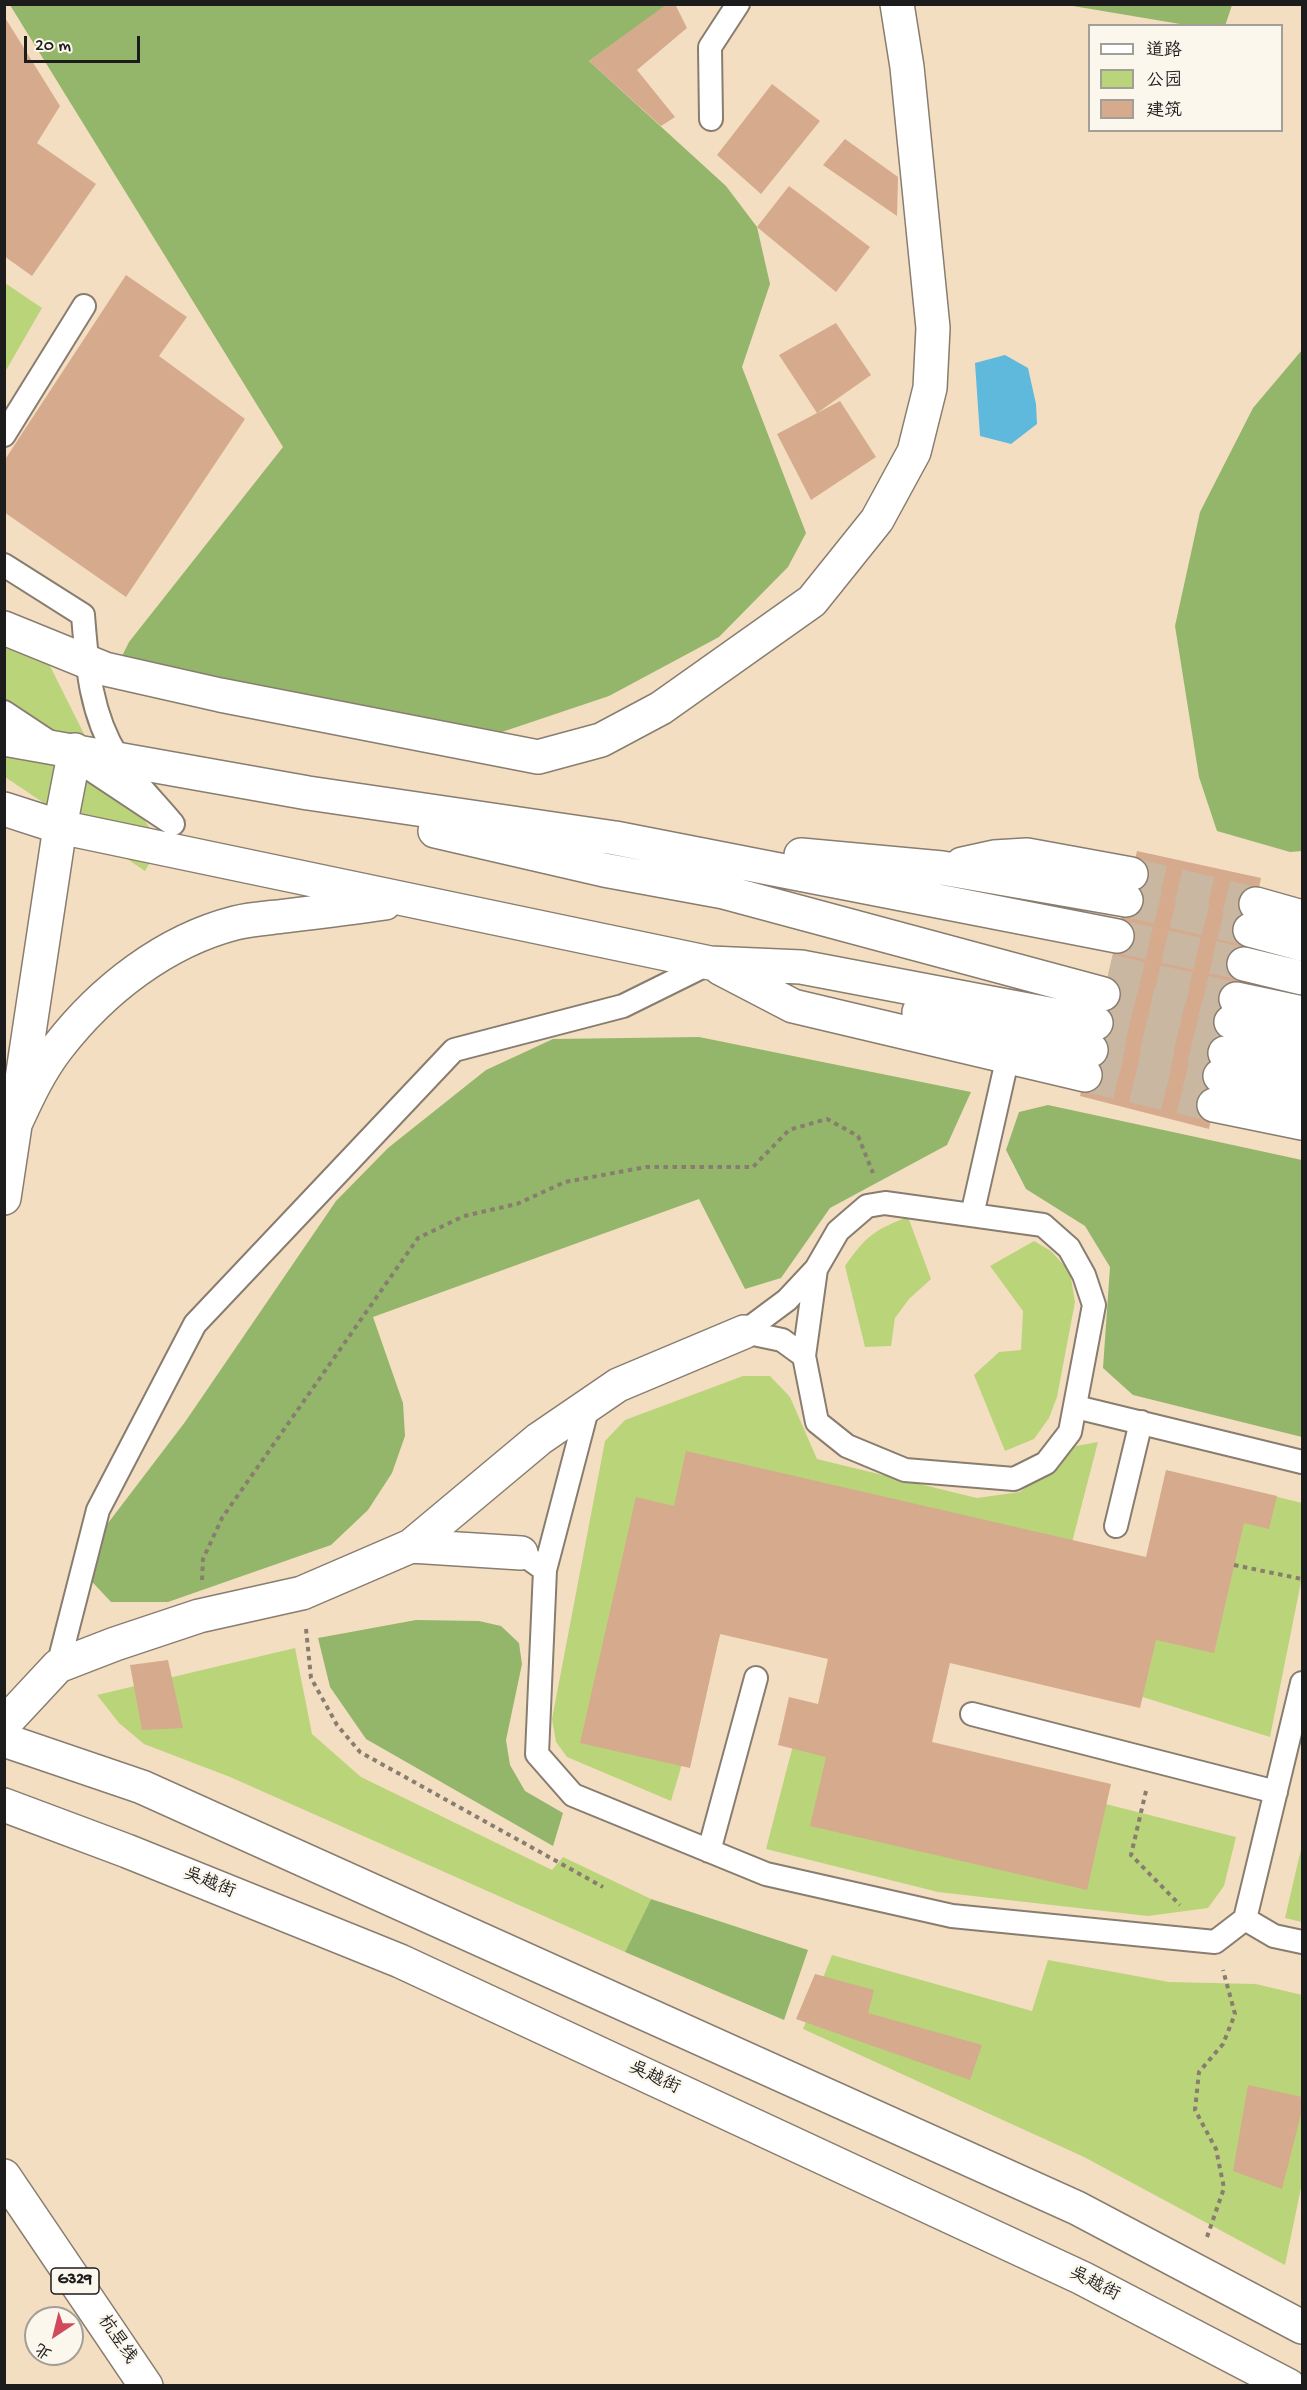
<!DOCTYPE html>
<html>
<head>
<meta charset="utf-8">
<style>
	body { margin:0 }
	#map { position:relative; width:1307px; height:2390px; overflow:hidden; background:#f4dec2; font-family:"Gochi Hand","LXGW WenKai TC",sans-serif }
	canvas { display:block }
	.frame { position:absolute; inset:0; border:6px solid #1c1c1c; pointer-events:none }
	.legend { position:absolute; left:1088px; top:24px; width:195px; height:108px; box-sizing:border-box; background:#fbf7ec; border:2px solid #a29f99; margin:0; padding:8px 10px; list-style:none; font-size:18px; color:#1c1c1c }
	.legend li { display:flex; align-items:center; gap:12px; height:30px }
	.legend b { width:30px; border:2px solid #a29f99 }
	.north { position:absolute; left:24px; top:2306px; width:60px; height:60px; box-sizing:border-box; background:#fbf7ec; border:2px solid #a29f99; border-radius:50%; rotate:215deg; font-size:16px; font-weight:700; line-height:24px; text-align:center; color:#1c1c1c }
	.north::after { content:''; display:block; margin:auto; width:21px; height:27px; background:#d1495b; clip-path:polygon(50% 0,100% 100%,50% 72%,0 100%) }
	.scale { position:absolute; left:24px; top:36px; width:116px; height:27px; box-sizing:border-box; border:3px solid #1c1c1c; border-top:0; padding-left:8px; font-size:18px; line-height:21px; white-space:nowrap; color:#1c1c1c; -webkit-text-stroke:4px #fbf7ec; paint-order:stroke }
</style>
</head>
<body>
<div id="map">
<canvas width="1307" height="2390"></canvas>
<div class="frame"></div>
<ul class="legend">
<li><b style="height:8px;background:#fff"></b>道路</li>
<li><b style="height:16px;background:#bad47a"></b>公园</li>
<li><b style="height:16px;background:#d5aa8d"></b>建筑</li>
</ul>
<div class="north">北</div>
<div class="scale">20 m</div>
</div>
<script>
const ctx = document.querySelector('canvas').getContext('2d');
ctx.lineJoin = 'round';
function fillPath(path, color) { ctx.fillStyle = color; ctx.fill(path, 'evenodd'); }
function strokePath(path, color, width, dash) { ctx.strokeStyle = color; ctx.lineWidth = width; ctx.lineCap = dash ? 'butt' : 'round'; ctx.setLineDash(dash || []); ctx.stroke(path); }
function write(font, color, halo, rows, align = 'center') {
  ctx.font = font + ' "Gochi Hand","LXGW WenKai TC",sans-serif'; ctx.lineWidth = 4.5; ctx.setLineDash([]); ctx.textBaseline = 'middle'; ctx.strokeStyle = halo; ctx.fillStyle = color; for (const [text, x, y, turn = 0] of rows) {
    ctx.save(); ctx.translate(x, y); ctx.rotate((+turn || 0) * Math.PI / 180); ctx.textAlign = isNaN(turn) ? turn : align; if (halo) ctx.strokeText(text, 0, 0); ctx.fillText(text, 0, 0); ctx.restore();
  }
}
fillPath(new Path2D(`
	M5,283L42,308L5,372Z
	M4,627L44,654L91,748L161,843L145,871L5,777Z
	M908,1217L931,1279L909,1299L895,1318L891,1346L865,1347L845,1266C866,1236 874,1230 908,1217Z
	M1034,1241L1051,1251L1070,1272L1075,1302L1057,1397L1049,1418L1034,1439L1005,1451L974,1375L999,1352L1021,1350L1023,1311L990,1266Z
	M743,1376H770L790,1397L817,1459L977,1498L1020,1492L1076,1446L1098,1442L1062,1581L758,1507L671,1801L567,1757L556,1742L552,1719L605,1441L625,1420Z
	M1217,1482L1302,1503V1577L1270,1737L1098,1683Z
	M295,1648L312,1734L361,1777L552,1870L563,1857L651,1899L625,1952L230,1777L144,1744L119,1723L97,1695Z
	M798,1726L1236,1837L1224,1886L1208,1908L1148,1916L938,1892L766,1849Z
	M1302,1845V1922L1285,1918Z
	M832,1955L1032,2011L1048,1960L1169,1982L1256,1984L1302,1995V2183L1285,2265L1084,2157L803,2029Z`), '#bad47a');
fillPath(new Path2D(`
	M10,5H667L589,61L726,186L757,227L770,284L742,367L806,533L788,567L719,637L609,696L490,736L115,670L129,642L283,447Z
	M1067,5H1232L1225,26L1186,25Z
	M1302,350V851L1290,852L1217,831L1199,777L1175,626L1200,512L1253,408Z
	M699,1037L971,1092L947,1145L830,1208L781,1278L745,1289L699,1199L373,1317L403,1403L405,1436L392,1473L368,1510L331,1545L168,1602H111L82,1571L102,1531L185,1422L336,1201L388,1148L486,1070L553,1039Z
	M1048,1105L1302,1160V1437L1133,1395L1103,1368L1110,1267L1085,1226L1026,1189L1006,1150L1019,1112Z
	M416,1620L479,1621L501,1626L519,1643L522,1664L506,1740L510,1765L525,1791L563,1813L553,1846L366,1739L330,1687L318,1638Z
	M651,1899L808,1950L784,2020L625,1952Z`), '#93b66a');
fillPath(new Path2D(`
	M1005,355L1028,368L1036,404L1037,424L1011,444L980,436L975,363Z`), '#5eb9dc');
fillPath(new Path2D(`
	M667,4H675L687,28L637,70L675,117L661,126L589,61Z
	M4,16L60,106L37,143L96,184L32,276L4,256Z
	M772,84L820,121L761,194L717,155Z
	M845,139L898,177L897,216L823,165Z
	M789,186L870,247L836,292L757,227Z
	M126,275L187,317L159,356L245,419L126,597L4,512V461Z
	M836,323L871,375L817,413L779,355Z
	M840,401L876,457L811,500L777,434Z
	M1137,851L1261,878L1209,1129L1080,1096Z
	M686,1451L1146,1557L1166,1470L1277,1496L1269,1529L1244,1523L1214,1653L1156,1640L1140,1708L950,1663L932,1742L1111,1784L1087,1890L810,1826L826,1757L778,1745L789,1697L818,1704L828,1659L720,1634L690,1768L580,1743L636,1497L674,1506Z
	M168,1660L183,1728L142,1730L130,1665Z
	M815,1974L874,1990L868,2013L982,2045L970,2080L796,2019Z
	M1248,2085L1302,2097V2110L1282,2189L1233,2171Z`), '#d5aa8d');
strokePath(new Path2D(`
	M1131,874L1256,904
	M1126,900L1250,930
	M1117,936L1244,964
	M1109,971L1236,999
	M1103,994L1231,1022
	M1096,1023L1225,1053
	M1091,1050L1220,1076
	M1085,1075L1214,1105`), '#c9b7a1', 33, [33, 16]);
const service = new Path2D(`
	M711,119L710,47L738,4
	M4,435L84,306
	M4,565L83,615C87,664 90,713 117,756C132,780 155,802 173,824L4,712
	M885,1203L1043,1225L1069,1248L1084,1275L1094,1305L1070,1432L1046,1463L1014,1479L905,1470L847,1446L817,1422L804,1356L782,1340L744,1332L787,1300L816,1269L838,1231L867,1206Z
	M972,1215L1008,1056
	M804,1356L816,1269
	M1076,1407L1302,1462
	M1116,1526L1141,1422
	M521,1553L545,1570L537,1754L573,1795L766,1874L952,1916L1215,1942L1245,1919L1302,1683
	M545,1570L588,1406
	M58,1666L98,1510L195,1324L454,1050L623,1006L710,963
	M972,1714L1276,1792
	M709,1851L756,1678
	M1245,1919L1274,1936L1302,1942`);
const minor = new Path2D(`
	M4,628L105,669L220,695L538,757L601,740L661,708L812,601L877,520L914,452L930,388L933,328L907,67L897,4
	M411,1546L539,1439L618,1385L744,1332
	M4,1724L58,1666L115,1644L199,1616L302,1593L411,1546L521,1553`);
const trunk = new Path2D(`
	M4,739L308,793L615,838L1117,936
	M4,809L60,827L710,963L801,967L1096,1023
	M435,831L604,870L724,892L1103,994
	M801,855L942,868L1126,900
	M962,864L994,857L1027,855L1131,874
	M720,968L793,1006L1085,1075
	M919,1012L1091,1050
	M16,1122C28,1096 40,1070 58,1047C102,990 165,941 235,923C251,919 269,918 285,916C318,912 351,908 385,903
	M4,1198L60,827L75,750
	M4,1740L142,1787L1077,2208L1302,2327
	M4,1805L127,1851L400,1961L1082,2278L1289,2386
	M4,2176L146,2386`);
const motorway = new Path2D(`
	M1256,904L1302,917
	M1250,930L1302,944
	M1244,964L1302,978
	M1236,999L1302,1013
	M1231,1022L1302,1037
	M1225,1053L1302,1070
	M1220,1076L1302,1093
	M1214,1105L1302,1123`);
strokePath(service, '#887d6f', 26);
strokePath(minor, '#887d6f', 36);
strokePath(trunk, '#887d6f', 36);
strokePath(motorway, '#887d6f', 36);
strokePath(new Path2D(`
	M1234,1565L1302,1579
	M202,1580L203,1559L222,1518L418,1238L464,1216L517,1204L565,1182L646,1167H753L789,1130L827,1119L858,1136L873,1173
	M306,1629L311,1678L337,1725L360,1752L603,1887
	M1146,1791L1131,1855L1180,1905
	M1207,2237L1224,2188L1216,2149L1195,2110L1199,2072L1223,2044L1235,2014L1223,1970`), '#887d6f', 4, [4.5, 4.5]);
strokePath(service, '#fff', 22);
strokePath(minor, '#fff', 33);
strokePath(trunk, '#fff', 33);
strokePath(motorway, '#fff', 33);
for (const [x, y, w] of [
	[75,2281,48]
]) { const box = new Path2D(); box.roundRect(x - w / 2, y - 13, w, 26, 4.5); ctx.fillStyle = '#fbf7ec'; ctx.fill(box); strokePath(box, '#1c1c1c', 1.5); }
write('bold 16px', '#1c1c1c', null, [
	["G329",75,2281]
]);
write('18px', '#1c1c1c', '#fbf7ec', [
	["吴越街",209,1884,22],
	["吴越街",654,2079,25],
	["吴越街",1094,2285,27],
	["杭昱线",116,2340,56]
]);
</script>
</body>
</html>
